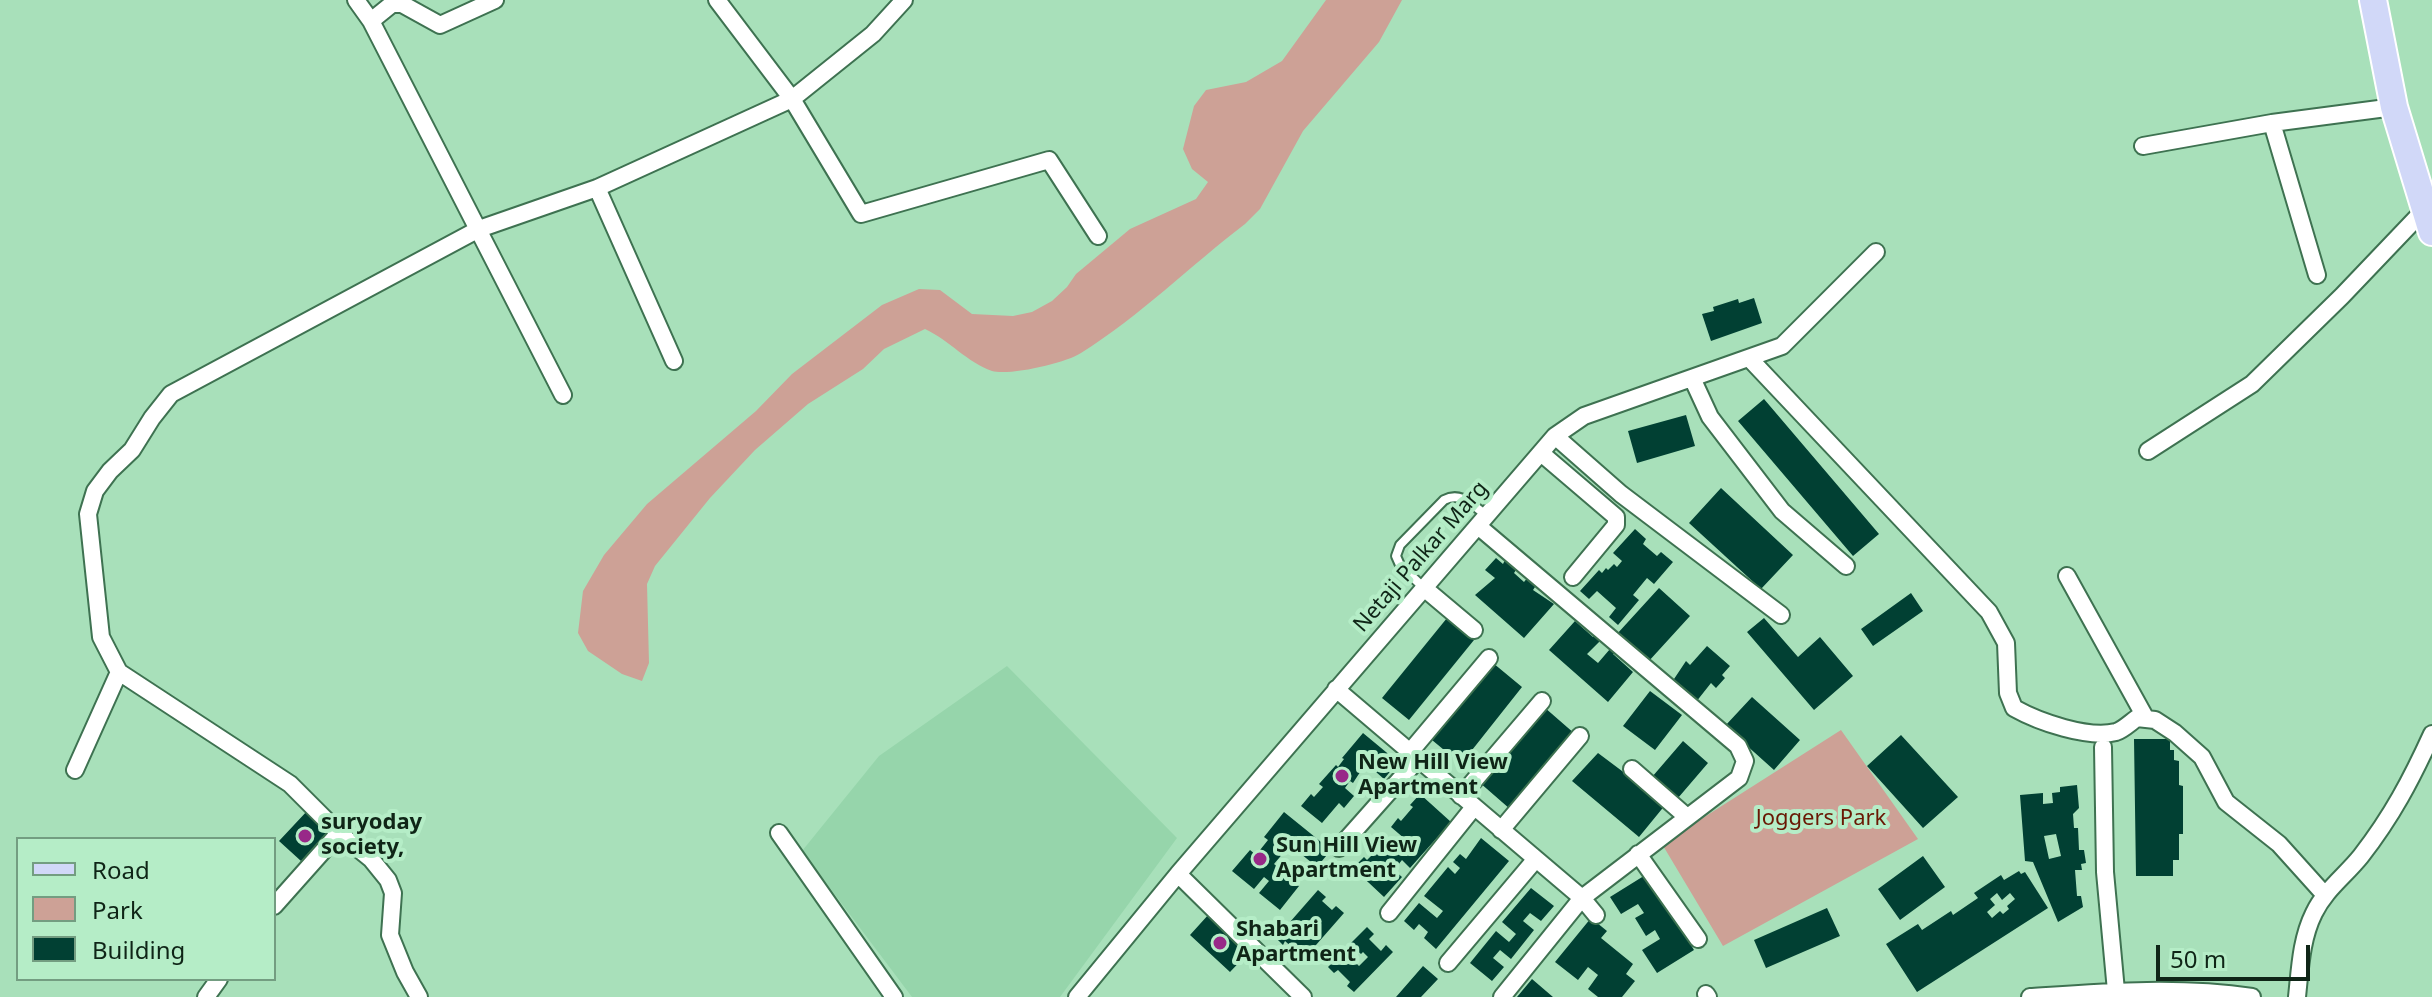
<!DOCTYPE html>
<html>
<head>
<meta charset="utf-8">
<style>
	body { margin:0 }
	#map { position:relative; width:2432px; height:997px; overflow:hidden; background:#a8e0ba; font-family:"Noto Sans",sans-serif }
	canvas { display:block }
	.legend { position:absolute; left:16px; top:837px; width:260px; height:144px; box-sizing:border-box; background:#b5edc7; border:2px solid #739d81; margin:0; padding:10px 14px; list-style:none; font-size:24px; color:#0f2517 }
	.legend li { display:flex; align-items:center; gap:16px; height:40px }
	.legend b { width:40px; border:2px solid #739d81 }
	.scale { position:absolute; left:2156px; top:945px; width:154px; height:36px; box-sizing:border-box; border:4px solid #0f2517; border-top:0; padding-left:10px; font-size:24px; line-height:28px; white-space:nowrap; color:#0f2517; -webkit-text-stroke:6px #b5edc7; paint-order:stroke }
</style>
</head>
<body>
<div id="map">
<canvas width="2432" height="997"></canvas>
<ul class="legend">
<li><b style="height:10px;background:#d1d8f8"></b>Road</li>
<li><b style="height:22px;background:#cda196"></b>Park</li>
<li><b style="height:22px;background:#014033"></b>Building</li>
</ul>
<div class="scale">50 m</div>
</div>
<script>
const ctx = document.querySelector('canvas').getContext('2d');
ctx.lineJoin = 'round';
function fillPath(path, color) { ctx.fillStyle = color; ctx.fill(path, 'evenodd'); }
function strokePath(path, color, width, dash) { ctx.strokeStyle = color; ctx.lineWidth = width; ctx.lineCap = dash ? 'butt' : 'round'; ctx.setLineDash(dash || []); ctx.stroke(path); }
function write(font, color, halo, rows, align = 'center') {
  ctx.font = font + ' "Noto Sans",sans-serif'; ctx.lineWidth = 8; ctx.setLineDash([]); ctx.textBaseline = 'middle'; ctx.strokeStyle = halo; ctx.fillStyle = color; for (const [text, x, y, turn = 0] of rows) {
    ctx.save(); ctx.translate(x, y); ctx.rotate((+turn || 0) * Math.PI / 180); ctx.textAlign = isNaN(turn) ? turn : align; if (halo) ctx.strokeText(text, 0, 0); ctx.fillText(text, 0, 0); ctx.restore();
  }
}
fillPath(new Path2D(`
	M1007,666L1177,838L1060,997H912L802,851L879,756Z`), '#96d5ab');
fillPath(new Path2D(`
	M1326,0H1402L1379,42L1303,131L1260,209L1245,224C1190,266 1140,316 1081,353C1066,363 1009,376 992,371C968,363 949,340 925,329L884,349L863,369L808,404L755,450L710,498L655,566L647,584L649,663L642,681L622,674L588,651L578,633L583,591L604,555L647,504L756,411L792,374L882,305L919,289L940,290L972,314L1013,316L1032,312L1052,301L1067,287L1076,274L1130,229L1196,199L1208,182L1192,169L1183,149L1194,106L1206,90L1246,82L1282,61Z
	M1841,730L1918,839L1723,946L1662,844Z`), '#cda196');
fillPath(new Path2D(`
	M1754,298L1762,323L1711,341L1702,314L1714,311L1713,307L1738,299L1739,303Z
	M1764,399L1879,534L1853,556L1738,421Z
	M1686,415L1695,446L1637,463L1628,431Z
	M1721,488L1793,555L1761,589L1689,523Z
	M1635,529L1646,539L1643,544L1657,556L1661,552L1673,562L1654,584L1647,578L1633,595L1639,600L1618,625L1609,617L1616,608L1597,591L1589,599L1580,591L1599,570L1602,573L1606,568L1608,570L1614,564L1617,567L1622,561L1613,553Z
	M1496,558L1503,564L1505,560L1516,570L1514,573L1524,582L1528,577L1537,584L1533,590L1554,604L1524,638L1475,595L1495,578L1485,570Z
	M1659,588L1690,616L1648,662L1617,634Z
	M1911,593L1923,611L1873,646L1861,629Z
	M1447,618L1474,640L1409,720L1382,698Z
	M1764,618L1798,657L1820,637L1853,676L1814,710L1747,632Z
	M1575,621L1593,637L1595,635L1601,640L1587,654L1598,663L1610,649L1615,653L1613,654L1633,672L1608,702L1549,650Z
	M1707,646L1730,666L1722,675L1725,678L1716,688L1711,683L1696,702L1672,682L1686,661L1690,665Z
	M1493,663L1522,687L1461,764L1432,740Z
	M1650,691L1682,715L1655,750L1623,726Z
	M1752,697L1800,740L1774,770L1725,726Z
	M1544,707L1575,734L1510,809L1479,782Z
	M1363,733L1398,762L1384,779L1368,765L1364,766L1353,783L1350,781L1345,788L1354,796L1344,808L1339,803L1322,823L1301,806L1311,794L1314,797L1323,787L1319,784L1336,765L1338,767L1344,759L1342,758Z
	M1901,735L1958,797L1923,828L1867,766Z
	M2134,739H2170V750H2174V760L2179,761V785L2183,786V834H2179V860H2173V876H2136Z
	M1683,741L1708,763L1678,798L1652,777Z
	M1598,753L1666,804L1639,837L1572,781Z
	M2077,785L2079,808L2073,814L2074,828H2078L2079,850H2084L2086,863L2081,864L2082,870H2075L2077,896H2081L2083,907L2058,922L2033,862L2025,861L2020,795L2043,793V804L2053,803L2052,793L2060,792V787ZM2056,834L2061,856L2049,859L2044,836Z
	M1420,794L1451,822L1410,868L1402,860L1394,870L1402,877L1384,897L1353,868L1364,857L1367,860L1378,849L1374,845L1382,836L1397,848L1405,839L1391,827L1398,818L1401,821L1413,807L1410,805Z
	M308,810L330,830L301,861L279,841Z
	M1284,812L1331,850L1317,867L1290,845L1274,864L1285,873L1283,876L1299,886L1280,910L1259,893L1269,881L1264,877L1254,889L1232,871L1250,850L1256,855L1268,840L1264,837Z
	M1481,838L1509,861L1436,949L1424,938L1428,932L1419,924L1414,930L1404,921L1419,903L1437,918L1443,911L1424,896L1448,867L1455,874L1460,868L1453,862L1460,854L1466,859Z
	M1923,856L1945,887L1900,920L1878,889Z
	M2019,871L2021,874L2025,872L2048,908L1917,992L1886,944L1918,924L1922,930L1951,911L1953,915L1978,898L1974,893L2001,875L2004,880ZM1997,893L2002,900L2010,893L2015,899L2007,906L2009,909L2003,914L2000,911L1992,918L1987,912L1995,905L1990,899Z
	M1647,874L1694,950L1657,973L1642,950L1660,939L1655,930L1646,936L1635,918L1644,913L1638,904L1621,914L1610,897Z
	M1531,888L1554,906L1541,921L1530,913L1523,921L1534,930L1511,959L1500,950L1493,958L1504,967L1492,981L1470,963L1496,931L1509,942L1516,934L1502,922Z
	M1318,890L1326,897L1322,901L1332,910L1336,906L1344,913L1302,961L1293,953L1295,950L1285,941L1283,945L1276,938Z
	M1827,908L1840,936L1766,968L1754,940Z
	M1209,914L1249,952L1230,972L1190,935Z
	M1591,918L1607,931L1601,938L1633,964L1626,974L1635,981L1622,997H1598L1588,989L1598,975L1588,967L1578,980L1555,962Z
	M1367,927L1374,934L1369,939L1381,951L1386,945L1393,952L1354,992L1347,986L1350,982L1338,970L1334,973L1328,967L1344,951L1359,966L1368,957L1363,952L1361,954L1350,944Z
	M1423,966L1438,979L1421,997H1396Z
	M1532,979L1553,997H1517Z`), '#014033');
const lane = new Path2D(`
	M1424,588L1400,565L1396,556L1400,545L1444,500C1461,491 1472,505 1486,515`);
const street = new Path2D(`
	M356,0L371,21L563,395
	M717,0L792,99L861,214L1049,160L1098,236
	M371,21L392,4H402L440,25L495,0
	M2272,123L2317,275
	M2143,146L2272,123L2394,107
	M597,188L674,361
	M1749,358L1989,612L2006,643L2008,693L2014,708C2039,722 2088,739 2116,732C2123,730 2131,722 2137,718L2155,720L2175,733L2202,757L2226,802L2279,844L2324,894
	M1692,378L1710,417L1782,511L1846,566
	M1555,436L1621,494L1781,615
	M2148,451L2252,384L2342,296L2425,209
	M1541,453L1616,517V525L1573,577
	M2067,576L2145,717
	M1424,588L1474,630
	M1336,689L1582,898L1739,778L1745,761L1738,746L1478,526
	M2103,747L2105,872L2116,991
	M1410,752L1489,658
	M1632,769L1687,817
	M75,770L119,672
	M1461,796L1542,701
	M1501,830L1580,736
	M779,833L894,997
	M1339,848L1418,759
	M1638,854L1698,939
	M1178,874L1303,997
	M274,906L339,833
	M1389,913L1474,807
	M1448,963L1535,860
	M1706,994L1708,997
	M206,997L219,979
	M419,997L405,972L390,935L393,893L388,880L371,859L339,833L290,784L119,672L101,637L88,514L95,491L110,471L132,450L152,418L171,394L479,229L597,188L792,99L873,34L904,0
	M1077,997L1178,874L1555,436L1584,416L1782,346L1876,252
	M1502,997L1582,898L1596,915
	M2030,997C2104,992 2178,986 2252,997
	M2297,997C2300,969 2301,939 2314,913C2325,890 2345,876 2361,856C2392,816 2411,780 2432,734`);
const primary = new Path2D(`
	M2373,0L2394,107L2432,232`);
strokePath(lane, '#3e7251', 12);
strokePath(street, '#3e7251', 20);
strokePath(primary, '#fff', 30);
strokePath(lane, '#fff', 8);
strokePath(street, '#fff', 16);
strokePath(primary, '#d1d8f8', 26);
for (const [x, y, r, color] of [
	[1342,776,8,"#982988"],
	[305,836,8,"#982988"],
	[1260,859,8,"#982988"],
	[1220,943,8,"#982988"]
]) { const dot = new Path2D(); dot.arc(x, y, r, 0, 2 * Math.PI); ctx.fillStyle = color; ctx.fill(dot); strokePath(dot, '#b5edc7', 3); }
write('22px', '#0f2517', '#b5edc7', [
	["Netaji Palkar Marg",1421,557,-49]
]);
write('bold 22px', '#0f2517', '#b5edc7', [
	["New Hill View",1358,763],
	["Apartment",1358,788],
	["suryoday",321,823],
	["society,",321,848],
	["Sun Hill View",1276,846],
	["Apartment",1276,871],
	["Shabari",1236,930],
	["Apartment",1236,955]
], 'left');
write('22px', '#691804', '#b5edc7', [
	["Joggers Park",1821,819]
]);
</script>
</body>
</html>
